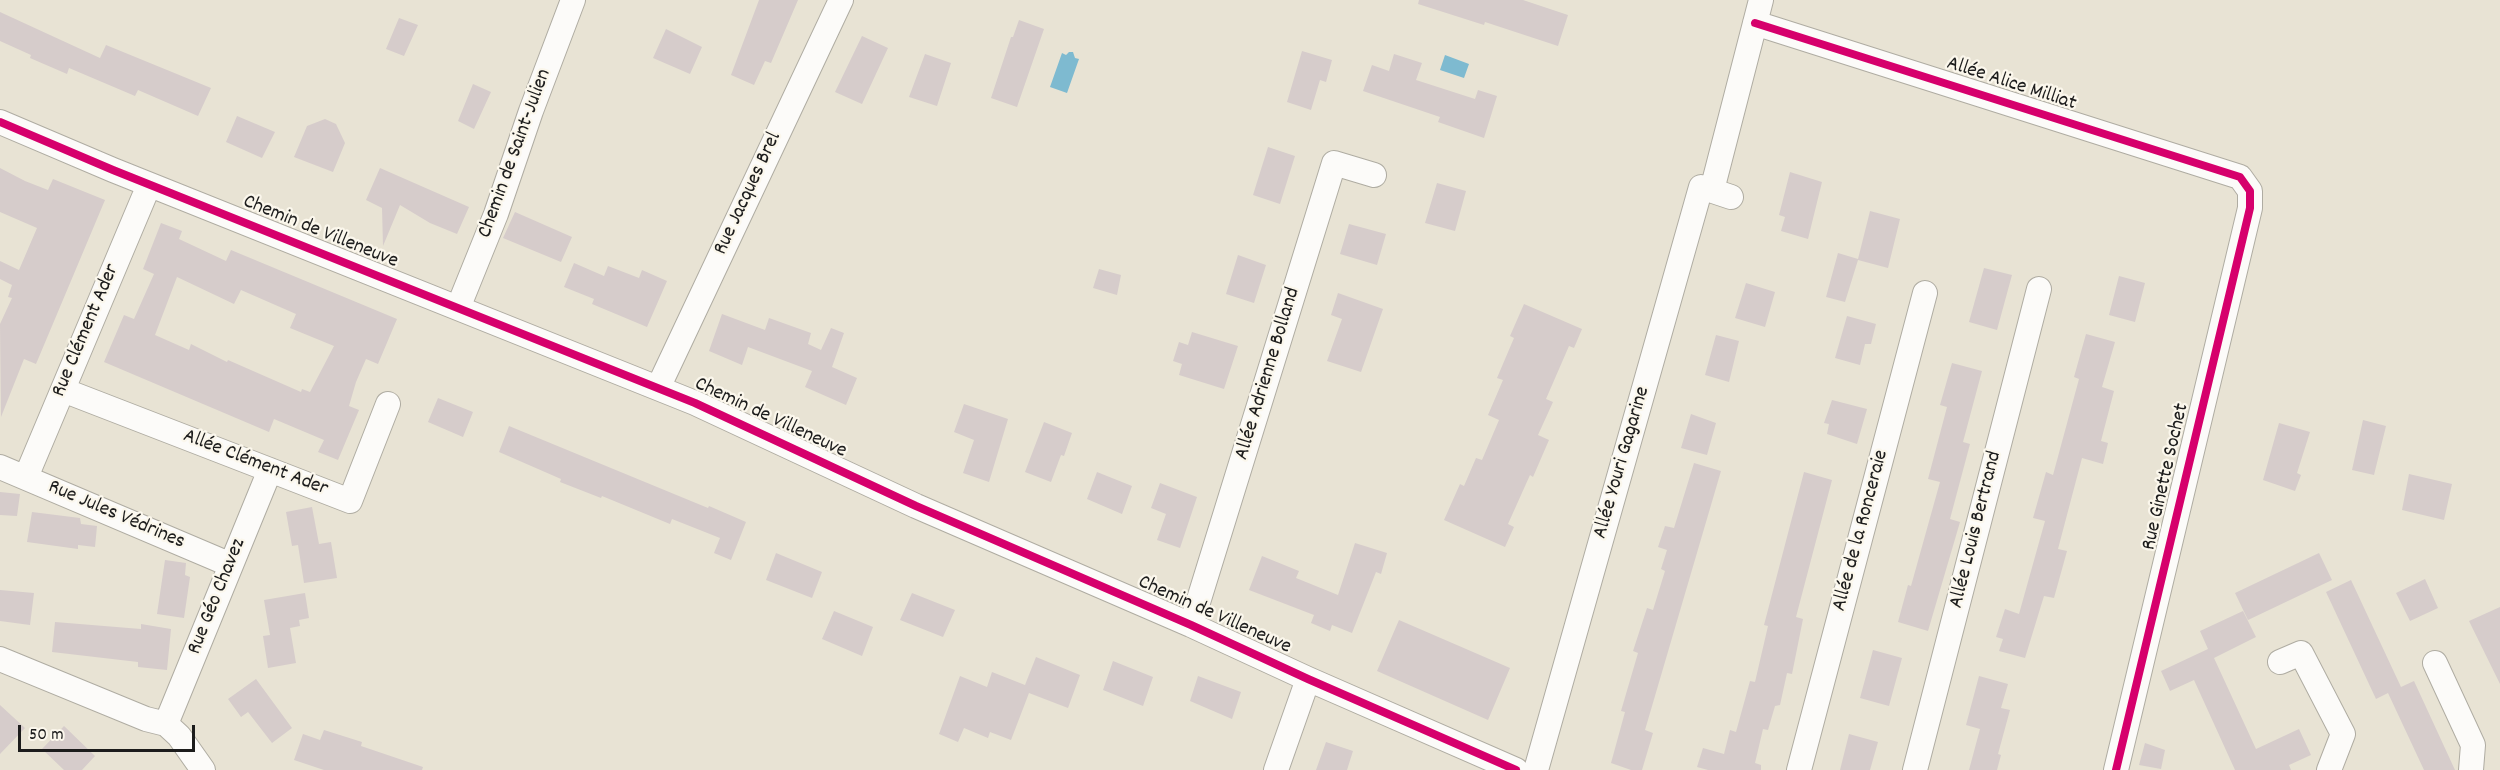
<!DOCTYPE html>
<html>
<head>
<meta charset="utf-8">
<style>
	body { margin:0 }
	#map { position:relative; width:2500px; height:770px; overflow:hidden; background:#e8e3d4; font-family:Dekko,sans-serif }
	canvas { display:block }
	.scale { position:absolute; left:18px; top:725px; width:177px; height:27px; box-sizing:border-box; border:3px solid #1c1c1c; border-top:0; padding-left:8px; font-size:18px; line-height:21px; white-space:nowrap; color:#1c1c1c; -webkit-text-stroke:4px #fbf7ec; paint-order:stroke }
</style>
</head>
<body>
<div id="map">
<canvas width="2500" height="770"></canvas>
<div class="scale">50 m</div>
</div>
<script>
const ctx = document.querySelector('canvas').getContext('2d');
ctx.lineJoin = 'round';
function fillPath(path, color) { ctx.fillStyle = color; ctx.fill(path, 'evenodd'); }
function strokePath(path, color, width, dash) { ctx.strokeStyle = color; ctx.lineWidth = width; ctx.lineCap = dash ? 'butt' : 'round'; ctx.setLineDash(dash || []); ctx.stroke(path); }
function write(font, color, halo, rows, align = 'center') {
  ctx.font = font + ' Dekko,sans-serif'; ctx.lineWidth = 4.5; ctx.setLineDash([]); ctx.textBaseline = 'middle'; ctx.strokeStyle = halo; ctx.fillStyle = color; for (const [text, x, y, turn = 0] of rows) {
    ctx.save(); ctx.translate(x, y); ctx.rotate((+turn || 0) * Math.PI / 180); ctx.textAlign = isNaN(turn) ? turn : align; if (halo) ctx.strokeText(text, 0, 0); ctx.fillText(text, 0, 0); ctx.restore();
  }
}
fillPath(new Path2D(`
	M1069,52H1073L1075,58L1079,59L1067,93L1050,87L1062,53L1066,55Z
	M1445,55L1469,64L1464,78L1440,70Z`), '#7ebad0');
fillPath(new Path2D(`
	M759,0H798L771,63L765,61L754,85L731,75Z
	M1419,0H1523L1568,15L1558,46L1485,22L1484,25L1418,4Z
	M0,12L100,58L106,45L211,88L198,116L138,90L135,96L69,68L67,74L30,58L31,55L0,41Z
	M399,18L418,25L404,56L386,49Z
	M1019,20L1044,29L1017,107L991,98L1011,37H1013Z
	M666,29L702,47L690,74L653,58Z
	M862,36L888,48L862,104L835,92Z
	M1302,51L1332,60L1326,82L1320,80L1311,110L1287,102Z
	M925,54L951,63L937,106L909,97Z
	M1394,54L1422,63L1416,80L1475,99L1478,90L1497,96L1484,138L1438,122L1440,117L1363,91L1372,65L1389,71Z
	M473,84L491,92L474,129L458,121Z
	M237,116L275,132L262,158L226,142Z
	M325,119L336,124L345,143L333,172L294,157L307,126Z
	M1268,147L1295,156L1280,204L1253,195Z
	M0,168L25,181L48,190L53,179L105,200L36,364L24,359L1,417L0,324L12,298L8,297L12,285L0,279V261L19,270L37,228L0,212Z
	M380,168L469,207L457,234L430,223L400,205L383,246L382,208L366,200Z
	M1790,172L1822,182L1808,239L1781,231L1785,217L1779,215Z
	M1437,183L1466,191L1455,231L1425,223Z
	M1870,211L1900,219L1888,268L1858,260L1845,302L1826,297L1838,253L1858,259Z
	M515,212L572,237L561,262L503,238Z
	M161,223L182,231L179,239L226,261L231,250L397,319L378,364L366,359L356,382L349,406L359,410L338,460L318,452L324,440L274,419L269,432L104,362L124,315L134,319L154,274L143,269ZM177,277L234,304L241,290L296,314L290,328L334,346L310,392L302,389L301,392L228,360L227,362L191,344L189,350L155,335Z
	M1349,224L1386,234L1377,265L1340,254Z
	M1238,255L1266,265L1254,303L1226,294Z
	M574,263L604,276L608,266L639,278L642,270L667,281L647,327L592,304L594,299L564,287Z
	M1984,268L2012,275L1997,330L1969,322Z
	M1099,269L1121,275L1117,295L1093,288Z
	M2119,276L2145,283L2135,322L2109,315Z
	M1746,283L1775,292L1765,327L1735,318Z
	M1338,293L1383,309L1361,372L1327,361L1342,319L1331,315Z
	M1524,304L1582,329L1574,348L1569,346L1546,399L1553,402L1538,435L1549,440L1533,477L1530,475L1508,524L1514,527L1505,547L1444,520L1460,484L1464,486L1476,458L1482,460L1499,420L1488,415L1503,380L1497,378L1514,338L1510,336Z
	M722,314L765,330L769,318L811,333L808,344L821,350L831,328L844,333L832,367L857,378L846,405L805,387L812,371L748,347L742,365L709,351Z
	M1847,316L1876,324L1871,344H1865L1860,365L1835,358Z
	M1192,332L1238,346L1224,389L1179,375L1182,364L1173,361L1179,342L1188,345Z
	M2086,334L2115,342L2102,387L2114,391L2101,441L2108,443L2103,464L2082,458L2058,549L2067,551L2054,598L2044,596L2025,658L1999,651L2003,639L1996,637L2005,609L2019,614L2045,521L2033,518L2046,472L2053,475L2079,379L2074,377Z
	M1716,335L1739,341L1729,382L1705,375Z
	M1952,363L1982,371L1963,442L1970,444L1950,519L1960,522L1928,631L1898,622L1908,585L1911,586L1940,482L1928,479L1947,407L1940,405Z
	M438,398L473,412L463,437L428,422Z
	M1832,400L1867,409L1857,444L1827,434L1829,424L1824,423Z
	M964,404L1008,419L989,482L963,473L974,440L954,432Z
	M1691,414L1716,423L1707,455L1681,448Z
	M2363,420L2386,426L2374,475L2352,470Z
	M1044,422L1072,433L1064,456L1061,455L1051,482L1025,472Z
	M2279,423L2310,432L2297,473L2301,475L2295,491L2263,480Z
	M509,426L708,508L709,506L746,522L731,560L714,553L720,538L672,519L670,524L602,496L601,498L560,482L561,479L499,452Z
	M1694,463L1721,471L1645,730L1653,733L1642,770H1631L1611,763L1625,712L1621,711L1638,653L1633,651L1647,608L1653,610L1665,571L1661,569L1667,550L1658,547L1665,526L1674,528Z
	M1097,472L1132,486L1122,514L1087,499Z
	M1804,472L1832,480L1796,617L1803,619L1792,674L1787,673L1780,705L1775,706L1768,730L1763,729L1755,763L1761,765V770H1708L1697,767L1703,748L1724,754L1730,730L1736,732L1750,681L1755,682L1768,626L1764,625Z
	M2409,474L2452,484L2444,520L2402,510Z
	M1160,483L1197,497L1180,548L1157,540L1166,514L1151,508Z
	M0,492L20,494L17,516L0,515Z
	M312,507L319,544L331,542L337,578L304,583L298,545L292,546L286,512Z
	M32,512L80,518L81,524L97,526L95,547L78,545V549L27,542Z
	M1355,543L1387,553L1381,574L1376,572L1352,633L1332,625L1330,631L1311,623L1314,615L1249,590L1262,556L1299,571L1296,578L1338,595Z
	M776,553L822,572L812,598L766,580Z
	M2319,553L2332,580L2248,620L2235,593Z
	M165,560L186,563L185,575L190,577L184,618L157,614Z
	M2425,579L2438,608L2410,621L2396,593Z
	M2351,580L2401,687L2414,681L2455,770H2424L2388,693L2376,699L2326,592Z
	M0,590L34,593L30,625L0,621Z
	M305,593L309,618L299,620L300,626L290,628L296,663L268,668L263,636L270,635L264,600Z
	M912,593L955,610L943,637L900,620Z
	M2500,607V684L2469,621Z
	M834,611L873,627L862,656L822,639Z
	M2243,611L2256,637L2214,658L2256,749L2299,729L2311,755L2289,765L2291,770H2235L2194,680L2170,691L2161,671L2208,649L2200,631Z
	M1399,620L1510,668L1488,720L1377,671Z
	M55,622L141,629V624L171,629L167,670L138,667V662L52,652Z
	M1873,650L1902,658L1889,706L1860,698Z
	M1036,657L1080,675L1068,708L1029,693L1011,740L990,732L988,738L964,728L958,742L939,734L960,676L987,687L992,672L1025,685Z
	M1113,661L1153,677L1143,706L1103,690Z
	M1198,676L1241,692L1232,719L1190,701Z
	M1979,676L2008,684L2001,708L2010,710L1998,754L2001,755L1997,770H1969L1980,729L1966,725Z
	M256,679L292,728L272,743L248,712L241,717L228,699Z
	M0,705L25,728L0,754Z
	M64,726L95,756L82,770H64L42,749Z
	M324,730L362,742L361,746L423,767L422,770H324L294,760L303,734L320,740Z
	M1849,734L1878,742L1870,770H1840Z
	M1326,742L1353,751L1347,770H1316Z
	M2145,743L2165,750L2161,769L2139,765Z`), '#d6cccb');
const minor = new Path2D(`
	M1755,23L2240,177L2250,191V208L2116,770
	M0,122L113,170L695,403L916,506L1191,625L1308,679L1516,770
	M1712,190L1761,0
	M458,308L496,214L531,111L573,0
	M658,388L841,0
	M63,390L350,501L388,404
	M0,467L231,565
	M26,477L149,185
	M1191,625L1334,163L1374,175
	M0,659L146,719L166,724L179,736L203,770
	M2280,662L2301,653L2343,734L2329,770
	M2435,663L2473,745L2471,770
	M166,724L270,470
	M1276,770L1308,679
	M1536,770L1701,187L1731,197
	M1799,770L1925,293
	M1915,770L2039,289`);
strokePath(minor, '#afaca2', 26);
strokePath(minor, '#fcfbf9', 24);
strokePath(new Path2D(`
	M1755,23L2240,177L2250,191V208L2116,770
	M0,122L113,170L695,403L916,506L1191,625L1308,679L1516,770`), '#d6006c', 8);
write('21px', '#1c1c1c', '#fbf7ec', [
	["Allée Alice Milliat",2011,85,18],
	["Chemin de Saint-Julien",516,154,-70],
	["Rue Jacques Brel",749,194,-65],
	["Chemin de Villeneuve",320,233,22],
	["Rue Clément Ader",87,331,-67],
	["Allée Adrienne Bolland",1269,374,-73],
	["Chemin de Villeneuve",770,419,25],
	["Allée Youri Gagarine",1623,463,-74],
	["Allée Clément Ader",255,464,21],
	["Rue Ginette Sochet",2167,477,-77],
	["Rue Jules Védrines",116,516,23],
	["Allée Louis Bertrand",1977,530,-76],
	["Allée de la Ronceraie",1862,531,-75],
	["Rue Géo Chavez",218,597,-68],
	["Chemin de Villeneuve",1214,616,24]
]);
</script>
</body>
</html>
